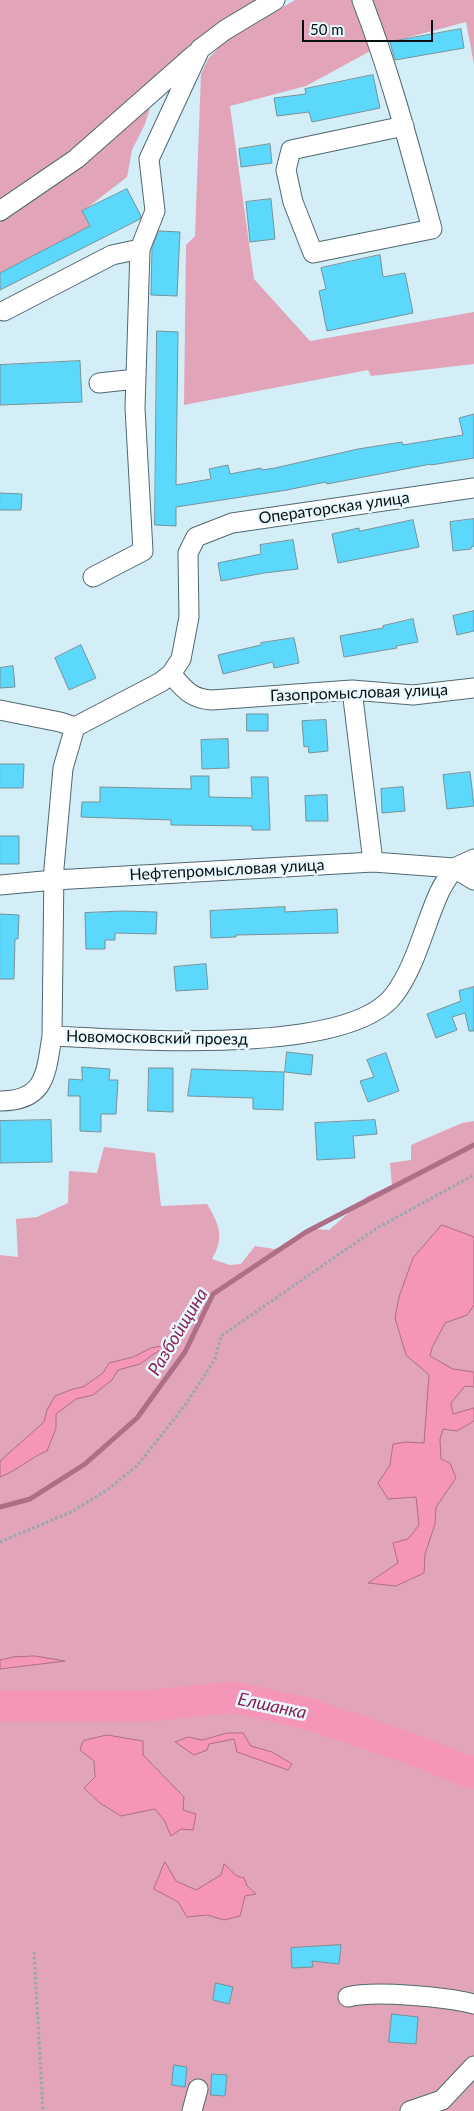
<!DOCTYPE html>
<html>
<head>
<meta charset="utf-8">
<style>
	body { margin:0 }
	#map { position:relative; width:474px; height:2111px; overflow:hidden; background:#d3eef7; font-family:Lato,sans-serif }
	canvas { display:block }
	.scale { position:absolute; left:302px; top:20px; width:131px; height:22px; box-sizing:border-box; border:2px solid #071013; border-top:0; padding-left:6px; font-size:15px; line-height:18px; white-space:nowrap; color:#071013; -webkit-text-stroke:4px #e9f9ff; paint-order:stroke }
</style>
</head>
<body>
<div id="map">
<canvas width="474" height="2111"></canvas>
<div class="scale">50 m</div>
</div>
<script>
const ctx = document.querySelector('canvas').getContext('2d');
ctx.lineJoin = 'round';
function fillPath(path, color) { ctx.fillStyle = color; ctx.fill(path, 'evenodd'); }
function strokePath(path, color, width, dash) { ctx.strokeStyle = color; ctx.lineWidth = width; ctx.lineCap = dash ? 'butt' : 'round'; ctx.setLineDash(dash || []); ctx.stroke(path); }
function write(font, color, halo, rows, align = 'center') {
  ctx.font = font + ' Lato,sans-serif'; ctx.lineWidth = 5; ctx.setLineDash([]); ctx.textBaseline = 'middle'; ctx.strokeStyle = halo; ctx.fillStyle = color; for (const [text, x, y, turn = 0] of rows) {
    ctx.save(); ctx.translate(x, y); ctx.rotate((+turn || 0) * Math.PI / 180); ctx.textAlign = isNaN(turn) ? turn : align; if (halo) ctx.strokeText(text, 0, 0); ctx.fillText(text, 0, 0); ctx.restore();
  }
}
fillPath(new Path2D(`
	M0,0H257L195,41L69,155L0,201Z
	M295,0H352L374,49L306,86L230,106L254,279L310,341L474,312V364L371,376L368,370L184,405L186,245L195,236L201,74L208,59L224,42Z
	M372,0H474V64L466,22L387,43Z
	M150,108L145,124L132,150L127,177L83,211L90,226L0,273V220L82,163Z
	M474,1121V2111H0V1255L18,1257L16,1219L37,1217L68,1203L69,1171L97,1173L104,1147L155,1153L161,1206L207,1204C219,1224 225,1237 212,1259L230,1265L241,1264L255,1246L274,1249L286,1246L299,1235L315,1229L329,1230L368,1196L392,1185L390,1163L411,1160V1145L462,1123Z`), '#e1a4b8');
const water = new Path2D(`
	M442,1225L474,1237V1305L467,1315L445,1323L432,1348L430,1356L453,1369L474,1372V1387L465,1386L451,1403L453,1414L474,1408V1421L457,1431L443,1429L440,1439L441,1459L450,1463L456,1478L436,1507L435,1524L425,1554L424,1573L396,1586L368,1583L398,1563L393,1543L408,1539L419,1525L416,1497L388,1499L378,1483L390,1465L393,1444L406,1442L424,1443L429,1375L406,1355L395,1318L399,1297L413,1258Z
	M175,1344L155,1353L140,1364L118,1370L112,1380L93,1395L76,1399L56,1414V1428L47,1451C29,1458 19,1470 0,1477V1461L44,1422L47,1410L55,1396L73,1389L83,1387L103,1373L109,1363L133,1357L151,1348Z
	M35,1656L65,1661L0,1669V1660L13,1657Z
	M227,1733H243L251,1746L272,1752L292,1764L288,1770L237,1752L234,1739L209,1744L207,1750L194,1755L175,1742L188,1737L202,1740Z
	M107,1735L143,1741V1755L184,1797L183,1810L196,1814L193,1830L181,1829L171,1836L164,1820L155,1809L121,1816L100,1803L84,1788L95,1777L94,1761L80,1750L83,1741Z
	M165,1862L176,1881L196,1890L221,1875L224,1864L237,1876L244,1878L247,1886L256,1894L245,1896L240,1916L224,1920L207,1915L187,1917L178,1902L154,1889Z`);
fillPath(water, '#f596b8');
strokePath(water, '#ae6e86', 1);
strokePath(new Path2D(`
	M0,1507L30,1499L85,1464L137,1418L185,1352L213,1294L306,1232L474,1145`), '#ae6e86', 5);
strokePath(new Path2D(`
	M0,1706H147L232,1697L309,1714L406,1747L474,1774`), '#f596b8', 31);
const building = new Path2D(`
	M461,29L464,48L395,60L390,42Z
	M373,75L380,108L312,122L309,112L277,116L274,98L306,94L305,89Z
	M270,144L272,163L241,167L239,149Z
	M127,189L141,216L140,219L0,290V273L90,226L82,211Z
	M271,199L275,239L250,242L246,202Z
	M159,231L180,232L177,296L151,295L152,248Z
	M380,255L383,277L405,273L413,313L327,331L319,291L326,289L321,268Z
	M157,331L178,332L176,485L211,479L209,469L228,465L230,474L261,468L262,470L275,468L358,449L402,442L403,445L463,435L459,418L474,414V458L431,465V464L327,484L326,482L287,490L176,507V526L155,525Z
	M80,361L82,402L0,405V365Z
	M0,493L22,494L21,510H0Z
	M474,519V546L471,547V549L453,551L450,522Z
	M413,520L419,547L338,563L332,534L359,528V531Z
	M293,540L298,569L264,573L221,581L218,563L261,554L260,545Z
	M474,611V631L457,635L453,616Z
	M413,619L418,642L396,646L397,648L344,657L340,636L383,628V626Z
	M294,638L299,663L274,668L273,662L223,674L218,655L261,645V643Z
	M81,645L96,678L69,690L55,658Z
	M13,666L15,687L0,688V668Z
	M247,714H268V731H247Z
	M326,720L328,751L309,753L308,746L304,747L302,721Z
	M228,739L229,768L202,769L201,740Z
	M0,764H24L23,788H0Z
	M470,772L474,806L447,809L443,775Z
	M191,776H209V797L252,798L251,777H268L270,830H252V826L171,825V820L81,817L82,802H100V787L191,789Z
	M403,787L405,811L382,813L381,789Z
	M327,795L328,821H306L305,796Z
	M0,836H19V864H0Z
	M285,907V912L337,909L338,933L236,935V937L211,938L210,911Z
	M124,911L157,912L156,934L115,933V940H105V949H86L85,913Z
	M0,914L19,915L18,939H15L14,979H0Z
	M206,964L208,989L176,991L174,967Z
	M474,987V1031H469L465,1013L452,1017L457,1030L436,1038L427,1014L461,1001L459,991Z
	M287,1052L313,1055L311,1075L285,1072Z
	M386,1053L399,1091L368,1102L360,1081L374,1077L367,1060Z
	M82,1067L110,1069L109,1080H118L116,1114H101V1132L80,1131V1096H68L69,1079L82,1080Z
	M149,1068H173V1112L148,1111Z
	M192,1069L284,1072L283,1110L253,1109V1098L188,1096Z
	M51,1120L52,1162L0,1163V1121Z
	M375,1120L377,1134L353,1136L355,1158L317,1160L315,1123Z
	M341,1945L339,1964L312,1961L313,1967L292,1968L291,1948Z
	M216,1983L233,1987L229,2004L213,2000Z
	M392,2014L418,2017L416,2044L389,2042Z
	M174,2065L187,2067L185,2087L172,2085Z
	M212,2074L227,2075L225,2096L211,2095Z`);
fillPath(building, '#5cd8fc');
strokePath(building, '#789199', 1);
const minor = new Path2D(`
	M362,0C391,75 411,152 432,229L313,253L293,202L286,170L291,150L404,126
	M0,211L76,159L194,55
	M4,311L112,255L140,249
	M99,383L136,379
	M93,577L143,551L135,408L140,249L155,211L149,159L200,49L225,30L275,0
	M171,674L181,659L189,617L188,553L196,537L232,523L474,488
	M352,690L373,862
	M0,710L60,722L75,727L161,682L171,674C184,689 191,699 212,700L352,690L413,695L474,688
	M454,868L474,859
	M0,885L54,880L373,862L454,868L474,880
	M52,1036L54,868L63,768L75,727
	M0,1101C46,1101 46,1073 52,1036C126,1039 347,1057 394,995C417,964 424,925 440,891C444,883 449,876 454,868
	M348,1997C374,1990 446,1997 474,2004
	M192,2111L198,2089
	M410,2111L442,2100L474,2066`);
strokePath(minor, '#506870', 21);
strokePath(new Path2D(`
	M0,1542L71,1512L107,1490L137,1466L186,1404L215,1359L221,1336L377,1228L474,1175
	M34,1952L43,2111`), '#93a8af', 3, [2.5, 2.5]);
strokePath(minor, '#fff', 19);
write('16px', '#071013', '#e9f9ff', [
	["Операторская улица",334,508,-8],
	["Газопромысловая улица",359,693,-2],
	["Нефтепромысловая улица",227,870,-3],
	["Новомосковский проезд",157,1038,1]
]);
write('italic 18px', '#8e2153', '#e9f9ff', [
	["Разбойщина",178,1332,-59],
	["Елшанка",272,1706,12]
]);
</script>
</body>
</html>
